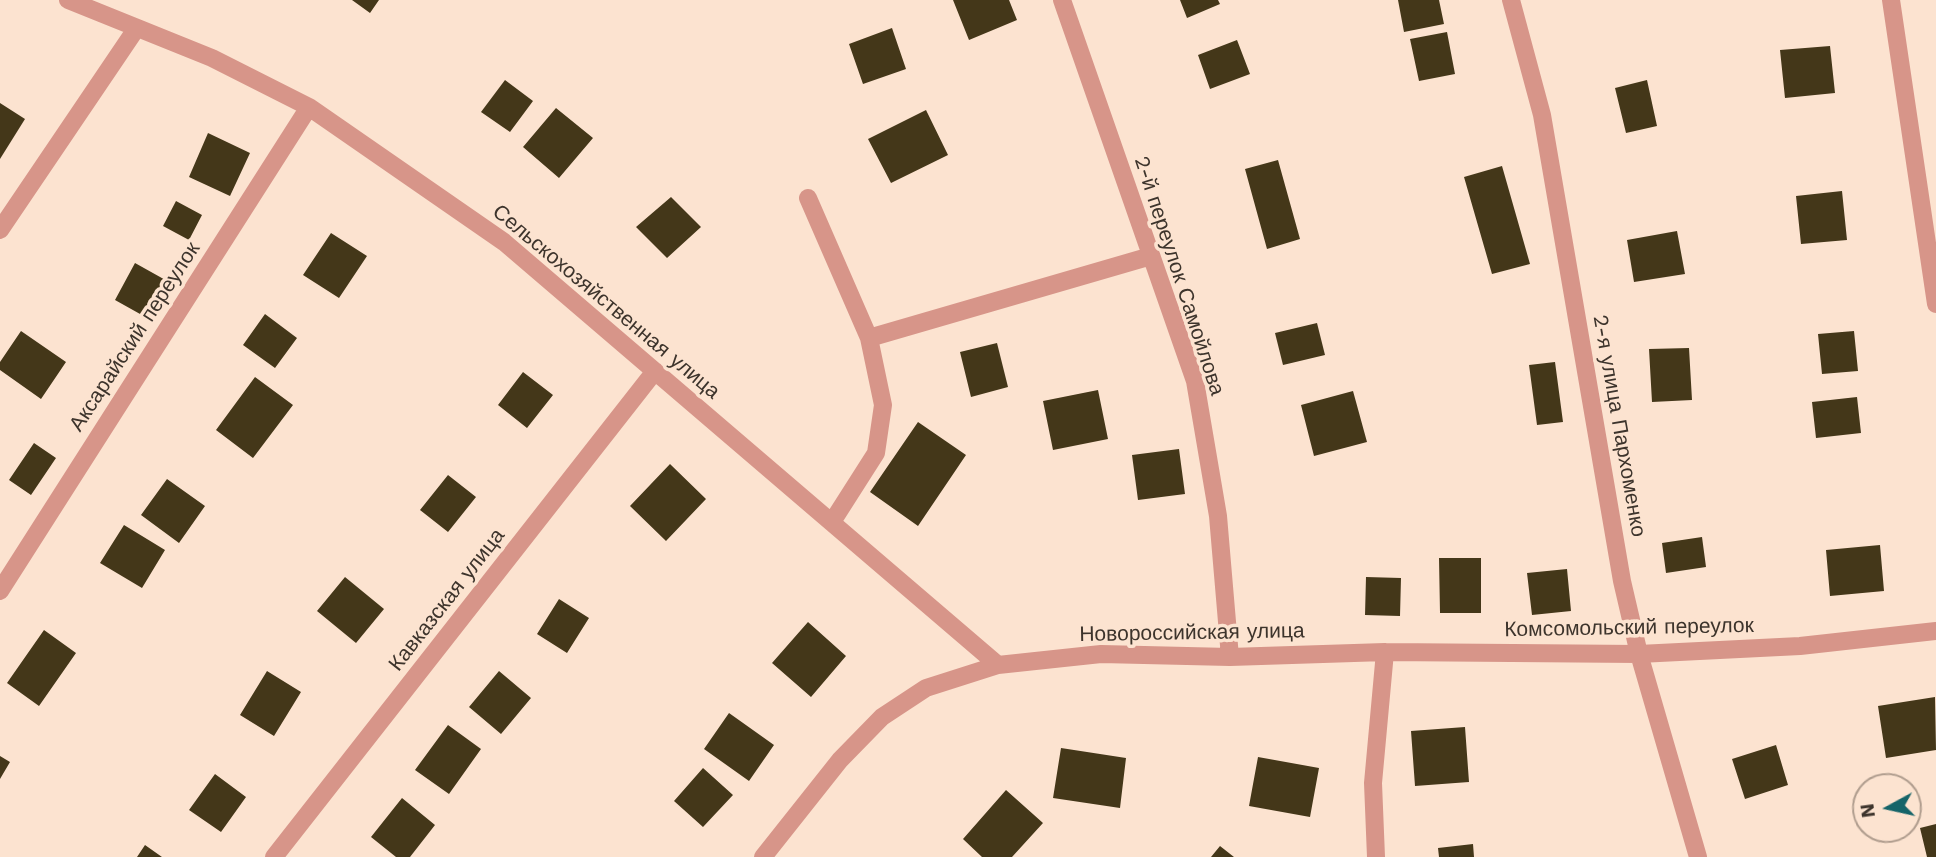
<!DOCTYPE html>
<html>
<head>
<meta charset="utf-8">
<style>
	body { margin:0 }
	#map { position:relative; width:1936px; height:857px; overflow:hidden; background:#fce3d0; font-family:"Work Sans",sans-serif }
	canvas { display:block }
	.north { position:absolute; left:1852px; top:773px; width:70px; height:70px; box-sizing:border-box; background:#fce3d0; border:2px solid #b09d8e; border-radius:50%; rotate:262deg; font-size:19px; font-weight:700; line-height:28px; text-align:center; color:#3d342c }
	.north::after { content:''; display:block; margin:auto; width:24px; height:32px; background:#156469; clip-path:polygon(50% 0,100% 100%,50% 72%,0 100%) }
</style>
</head>
<body>
<div id="map">
<canvas width="1936" height="857"></canvas>
<div class="north">N</div>
</div>
<script>
const ctx = document.querySelector('canvas').getContext('2d');
ctx.lineJoin = 'round';
function fillPath(path, color) { ctx.fillStyle = color; ctx.fill(path, 'evenodd'); }
function strokePath(path, color, width, dash) { ctx.strokeStyle = color; ctx.lineWidth = width; ctx.lineCap = dash ? 'butt' : 'round'; ctx.setLineDash(dash || []); ctx.stroke(path); }
function write(font, color, halo, rows, align = 'center') {
  ctx.font = font + ' "Work Sans",sans-serif'; ctx.lineWidth = 7; ctx.setLineDash([]); ctx.textBaseline = 'middle'; ctx.strokeStyle = halo; ctx.fillStyle = color; for (const [text, x, y, turn = 0] of rows) {
    ctx.save(); ctx.translate(x, y); ctx.rotate((+turn || 0) * Math.PI / 180); ctx.textAlign = isNaN(turn) ? turn : align; if (halo) ctx.strokeText(text, 0, 0); ctx.fillText(text, 0, 0); ctx.restore();
  }
}
fillPath(new Path2D(`
	M352,0H379L370,13Z
	M953,0H1009L1017,20L969,40Z
	M1180,0H1218L1220,4L1187,18Z
	M1398,0H1439L1444,24L1404,32Z
	M892,28L906,69L863,84L849,44Z
	M1447,32L1455,74L1419,81L1410,39Z
	M1237,40L1250,74L1210,89L1198,55Z
	M1830,46L1835,93L1785,98L1780,50Z
	M505,80L533,101L510,132L481,112Z
	M1647,80L1657,126L1626,133L1615,88Z
	M0,103L25,119L0,159Z
	M556,108L593,138L559,178L523,147Z
	M926,110L948,155L891,183L868,139Z
	M208,133L250,153L230,196L189,177Z
	M1278,160L1300,239L1267,249L1245,169Z
	M1502,166L1530,264L1492,274L1464,177Z
	M1842,191L1847,240L1801,244L1796,196Z
	M671,197L701,227L667,258L636,227Z
	M176,201L202,215L189,240L163,226Z
	M1677,231L1685,274L1634,282L1627,240Z
	M331,233L367,256L339,298L303,275Z
	M135,263L169,282L149,319L115,300Z
	M265,314L297,338L275,368L243,345Z
	M1317,323L1325,355L1283,365L1275,333Z
	M21,331L66,362L41,399L0,370V362Z
	M1854,331L1858,371L1822,374L1818,334Z
	M997,343L1008,387L971,397L960,352Z
	M1689,348L1692,400L1652,402L1649,349Z
	M1555,362L1563,422L1537,425L1529,365Z
	M523,372L553,395L527,428L498,405Z
	M255,377L293,405L253,458L216,430Z
	M1098,390L1108,439L1053,450L1043,401Z
	M1353,391L1367,442L1314,456L1301,405Z
	M1857,397L1861,433L1816,438L1812,402Z
	M918,422L966,455L918,526L870,492Z
	M34,443L56,458L31,495L9,480Z
	M1179,449L1185,494L1138,500L1132,455Z
	M670,464L706,499L666,541L630,506Z
	M448,475L476,497L448,532L420,510Z
	M167,479L205,506L179,543L141,515Z
	M124,525L165,550L142,588L100,563Z
	M1702,537L1706,567L1666,573L1662,543Z
	M1880,545L1884,591L1830,596L1826,550Z
	M1439,558H1481V613H1440Z
	M1567,569L1571,611L1532,615L1527,573Z
	M345,577L384,609L356,643L317,611Z
	M1366,577L1401,578L1400,616L1365,615Z
	M559,599L589,618L567,653L537,634Z
	M808,622L846,656L811,697L772,663Z
	M44,630L76,653L39,706L7,683Z
	M267,671L301,692L274,736L240,715Z
	M499,671L531,698L501,734L469,707Z
	M1935,697L1936,750L1886,758L1878,706Z
	M729,713L774,745L749,781L704,749Z
	M448,725L481,749L449,794L415,770Z
	M1465,727L1469,782L1415,786L1411,731Z
	M1776,745L1788,785L1745,799L1732,759Z
	M1061,748L1126,758L1120,808L1053,798Z
	M0,756L10,762L0,779Z
	M1258,757L1319,768L1310,817L1249,806Z
	M703,768L733,795L703,827L674,801Z
	M215,774L246,797L221,832L189,810Z
	M1006,790L1043,823L1012,857H982L963,839Z
	M402,798L435,825L410,857H396L371,837Z
	M1936,824V857H1927L1920,828Z
	M1473,844L1474,857H1439L1438,848Z
	M145,845L162,857H137Z
	M1220,846L1234,857H1211Z`), '#443719');
strokePath(new Path2D(`
	M68,0L212,58L309,107L504,242L998,665
	M1062,0L1195,381L1218,516L1230,657
	M1511,0L1542,115L1622,581L1639,654L1698,857
	M1891,0L1936,304
	M808,198L869,338L883,405L876,453L832,522
	M0,230L136,29
	M869,338L1151,256
	M0,591L309,107
	M274,857L655,371
	M763,857L840,760L882,717L926,688L998,665L1101,654L1230,657L1385,652L1639,654L1800,646L1936,631
	M1376,857L1373,783L1385,652`), '#d79589', 18);
write('21px', '#3d342c', '#fce3d0', [
	["2-й переулок Самойлова",1179,276,72],
	["Сельскохозяйственная улица",606,302,40],
	["Аксарайский переулок",135,337,-57],
	["2-я улица Пархоменко",1619,426,80],
	["Кавказская улица",447,600,-52],
	["Комсомольский переулок",1629,628,-1],
	["Новороссийская улица",1192,633,-1]
]);
</script>
</body>
</html>
